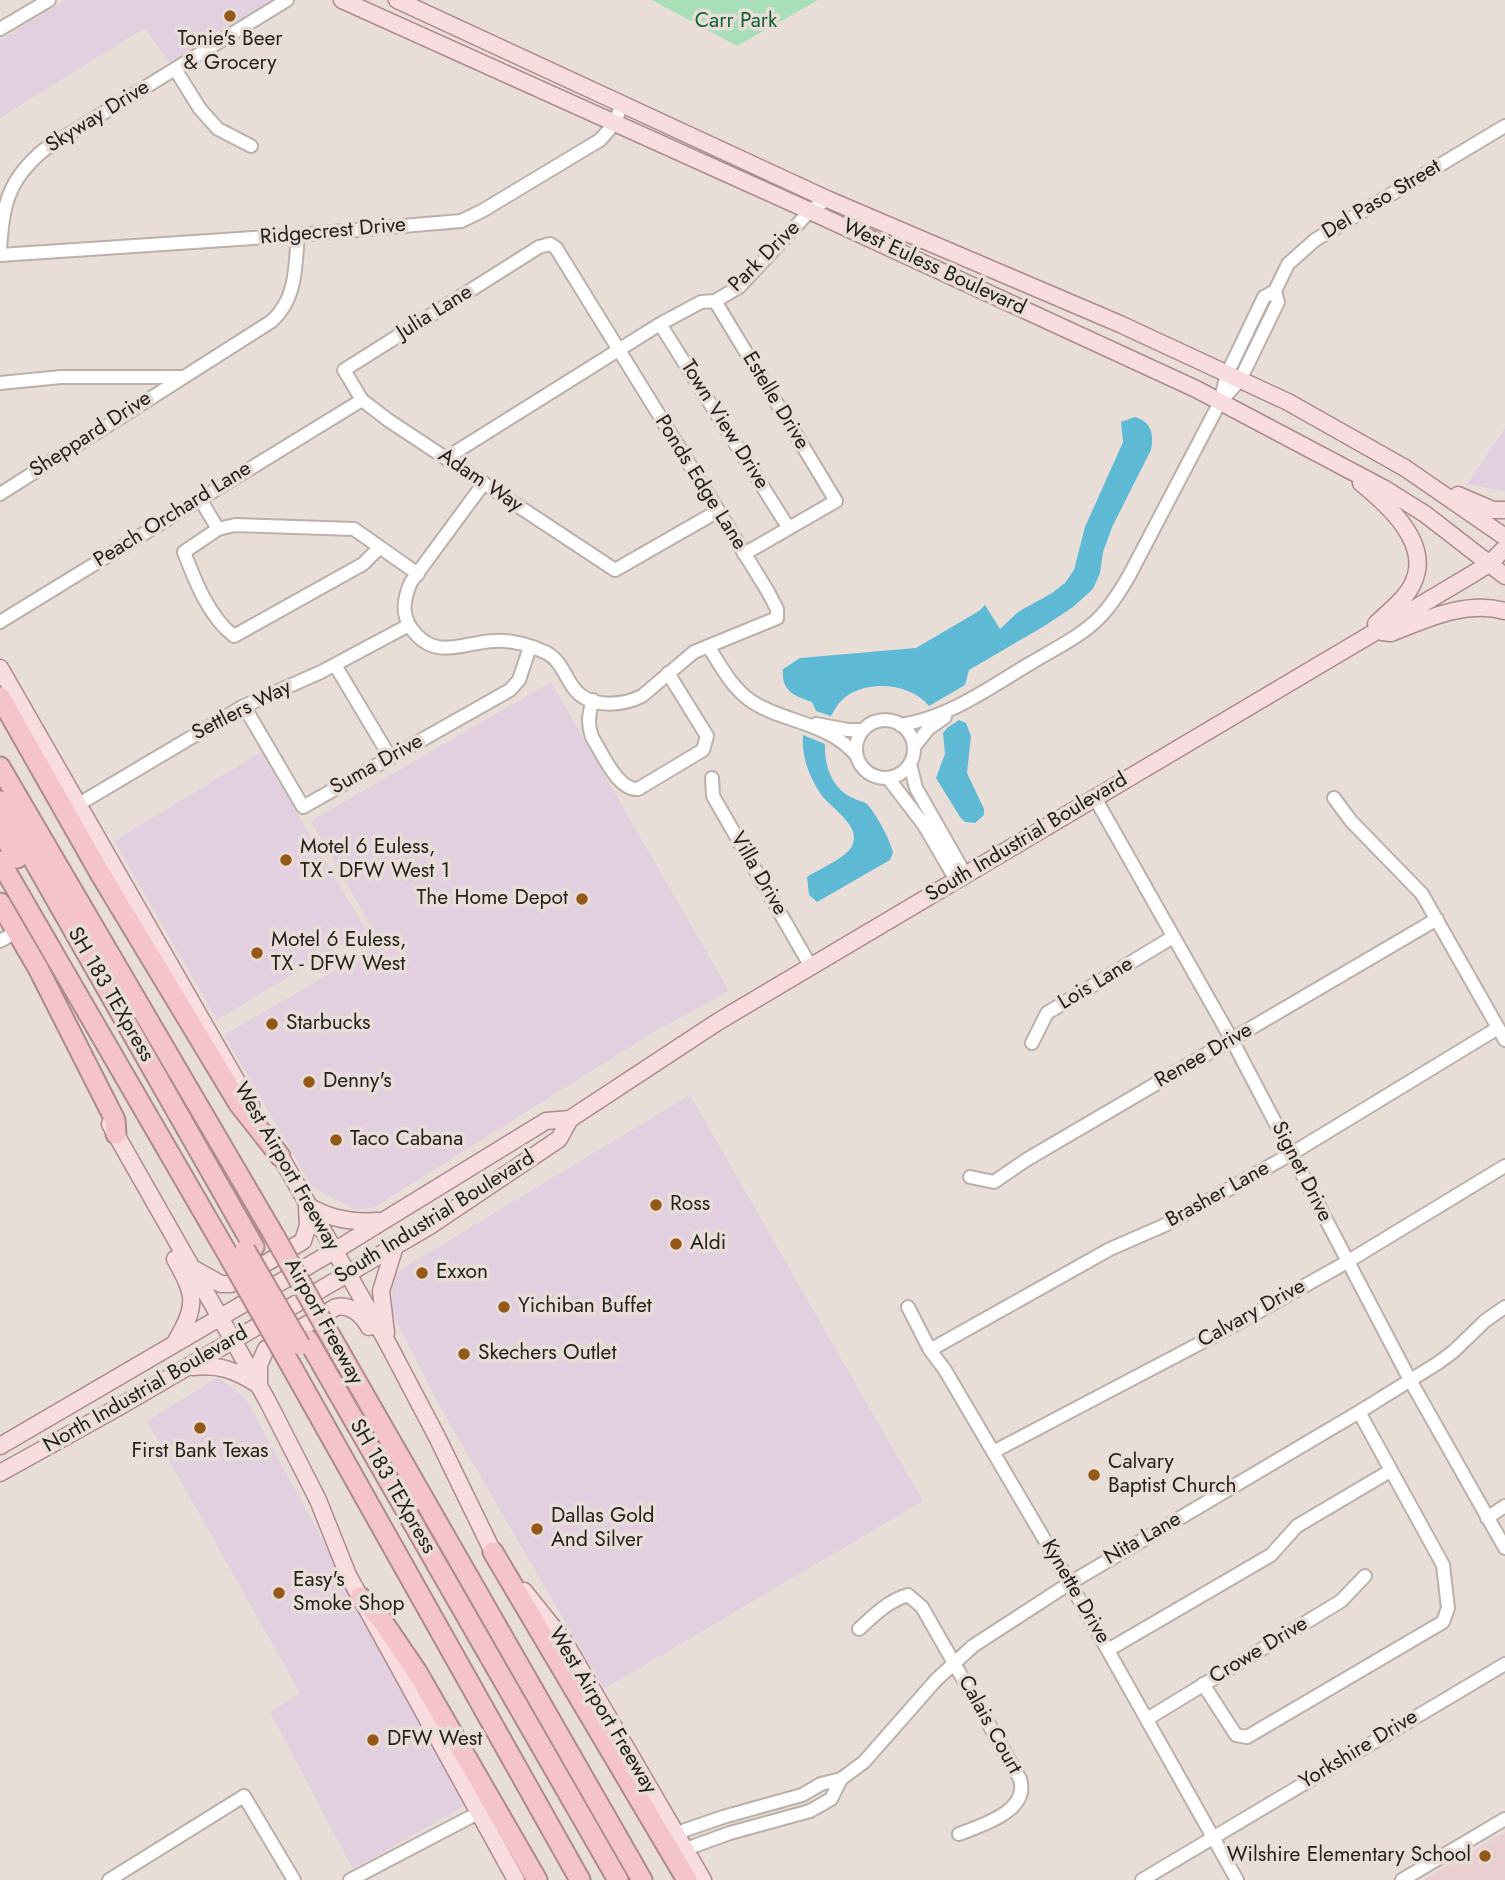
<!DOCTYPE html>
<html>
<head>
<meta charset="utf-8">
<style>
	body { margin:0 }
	canvas { display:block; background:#e9ded7 }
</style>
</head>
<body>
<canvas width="1505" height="1880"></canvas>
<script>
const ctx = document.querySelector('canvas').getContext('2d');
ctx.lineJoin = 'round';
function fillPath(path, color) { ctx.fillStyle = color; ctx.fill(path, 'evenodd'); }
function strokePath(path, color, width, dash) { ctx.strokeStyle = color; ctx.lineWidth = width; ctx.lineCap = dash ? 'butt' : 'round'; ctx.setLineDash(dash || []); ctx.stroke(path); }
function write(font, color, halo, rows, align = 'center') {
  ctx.font = font + ' Jost,sans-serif'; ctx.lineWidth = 7; ctx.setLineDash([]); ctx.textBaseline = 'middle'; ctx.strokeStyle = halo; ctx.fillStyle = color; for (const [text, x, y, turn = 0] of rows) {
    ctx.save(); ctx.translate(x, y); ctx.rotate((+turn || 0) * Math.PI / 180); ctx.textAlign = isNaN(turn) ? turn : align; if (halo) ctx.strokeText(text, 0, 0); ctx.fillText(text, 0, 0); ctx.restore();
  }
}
fillPath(new Path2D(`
	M65,0H274L170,64L145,28L0,118V40Z
	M1505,428V491L1467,484Z
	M551,682L729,991L654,1032L373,1208L356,1210L313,1188L224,1035L381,944L311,821Z
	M261,752L366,930L217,1020L114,841Z
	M690,1095L923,1501L604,1689L439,1405L392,1313L393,1274Z
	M218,1377L246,1399L466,1805L353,1869L270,1712L300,1693L147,1421Z`), '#e2d0e0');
fillPath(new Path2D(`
	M1505,1832V1880H1426L1425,1879Z`), '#e9cfd2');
fillPath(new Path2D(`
	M652,0H818L737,46Z`), '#a8dfb9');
fillPath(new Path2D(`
	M1135,417C1152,422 1154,435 1151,450L1113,525L1103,552L1100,573L1093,589L1073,607L1046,625L969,670L965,685L929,706C909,682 863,679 841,701C837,705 834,711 831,716L816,711L812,702C794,696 781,691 783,669L800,658L916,648L979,611L985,605L1000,629L1018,612L1052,593L1065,583L1074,570L1085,527L1123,442L1121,422Z
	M959,720L966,723L971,736L967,773L984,809V815L975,823L965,822L960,817L936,778L945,754L943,733L947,728Z
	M803,735L825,744C824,765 832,789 853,798C858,801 864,801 868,805C876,814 891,841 893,853L890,860L817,902L809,895L807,877C818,870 847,857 852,846C863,826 829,807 820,793C809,776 801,755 803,735Z`), '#5eb9d5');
const minor = new Path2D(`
	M0,29L49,0
	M175,69L200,109L218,129L251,146
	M0,252C2,206 8,179 45,149L287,0
	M0,255L298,235L461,221L482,211L600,140L615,123L622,103
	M715,301L836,501L744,554
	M660,324L788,527
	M0,383L61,377H182
	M362,400L344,370L539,247L550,244L556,248L767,590L777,609V618L694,652L642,696C622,706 588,709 573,687C565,676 560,660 547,653C532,646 512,640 495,641C462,642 435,662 411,628C401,613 404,598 411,582L484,483
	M1222,400L1240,380L1278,302L1275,291
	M446,458L660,324L701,302L715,301L739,287L810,211L827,199
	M0,494L272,321C297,298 295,267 298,235
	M200,499L218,529
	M380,547L363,564L234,636C209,617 195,581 184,552L218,529L235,525L354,529L418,574
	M0,622L362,400L388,420L615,570L718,511
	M708,646C721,666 731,687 751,701C784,723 829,722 857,756
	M335,665L390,757
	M593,700C589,713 587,724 592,737C602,753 618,791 638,789L703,750L707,736L668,673
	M244,706L303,807L510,690L519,680L530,647
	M856 749a29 29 0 1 1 58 0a29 29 0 1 1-58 0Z
	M816,724L848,730H863
	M900,725C949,718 990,687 1031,663C1054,649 1080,637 1099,618C1112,605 1121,590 1130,574L1220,402L1227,374L1264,297L1275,291L1288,264L1315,240L1505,126
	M914,747L928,729L945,717
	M910,764L916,788L965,874
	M712,778L713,796L811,967
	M888,778L924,825L956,880
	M1095,798L1232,1040L1410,1380L1505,1548
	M1334,798L1351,821L1422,894L1505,1040
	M79,804L244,706L321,672L409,625
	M0,941L9,936
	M1032,1043L1047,1013L1173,937
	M970,1177L994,1182L1026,1160L1437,919
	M908,1307L930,1350L945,1370L1070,1583L1237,1880
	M930,1350L1110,1249L1165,1225L1291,1154L1498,1028
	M993,1452L1231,1327L1347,1262L1505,1166
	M1487,1518L1505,1506
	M859,1629C874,1615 888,1601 908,1595L922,1607L1020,1779C1030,1811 982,1825 959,1834
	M1108,1650L1271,1555L1297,1526L1390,1471
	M1203,1684L1236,1735L1247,1737L1443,1622L1448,1608L1443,1565L1359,1412
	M1147,1719L1341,1601L1365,1576
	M674,1834L723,1817L802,1795L821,1784L841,1779
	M683,1850L730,1833L810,1811L831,1799L841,1779L864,1762L936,1680L973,1646L1070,1583L1359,1412L1438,1363L1454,1351L1485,1321L1505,1307
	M109,1880L244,1796L294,1880
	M350,1880L478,1813
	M1142,1880L1505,1664
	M1402,1880L1505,1819`);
const major = new Path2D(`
	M342,0L810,211L1196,389L1385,489L1425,514L1505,576
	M397,0L827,199L1120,324L1288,402L1405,468L1505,537
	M1361,483C1388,505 1432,544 1413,583C1406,599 1388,612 1376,624
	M1458,495L1493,510H1505
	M1382,632L1391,633C1427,619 1466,600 1505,611
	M0,668L251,1106
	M110,1124L267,1400L318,1500L348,1575L516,1880
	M275,1147L387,1342L437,1437L493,1552L499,1560
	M307,1205C329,1219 352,1223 378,1221
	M175,1259C195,1295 198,1304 176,1341
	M194,1269L221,1284H231L303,1241L308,1225L307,1208
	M386,1333L381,1291L395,1246
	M193,1367C218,1364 235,1370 257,1384
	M259,1383V1365L266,1349L336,1307C350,1304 362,1314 369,1327
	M0,1446L344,1245L546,1121L570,1119
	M0,1473L117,1408L428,1227L559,1139L570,1119L719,1021L1471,575L1489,564L1505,548
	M524,1591L564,1641L703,1880`);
const highway = new Path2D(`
	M0,697L101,875L239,1104L280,1156
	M0,767L275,1237
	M0,801L254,1247
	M0,829L17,858
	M0,861L230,1258
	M0,903L38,968L115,1120L116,1134
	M327,1330L642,1880
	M308,1340L618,1880
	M285,1355L580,1880
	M493,1552L687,1880
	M360,1597L381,1619L417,1672L537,1880`);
strokePath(minor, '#bbb0aa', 16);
strokePath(major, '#ab8b8e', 19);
strokePath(highway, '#ab8b8e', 23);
strokePath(minor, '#fff', 12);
strokePath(major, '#f8dcdf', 16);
strokePath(highway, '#f4c4ca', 19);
const highwayBridge = new Path2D(`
	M275,1237L327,1330
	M245,1250L300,1345
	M230,1258L285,1355`);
strokePath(highwayBridge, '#ab8b8e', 23, []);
strokePath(highwayBridge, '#f4c4ca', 19);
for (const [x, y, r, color] of [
	[230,16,7,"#945819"],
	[286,860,7,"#945819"],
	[582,899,7,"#945819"],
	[257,953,7,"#945819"],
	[272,1024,7,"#945819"],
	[309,1082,7,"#945819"],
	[336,1140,7,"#945819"],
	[656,1205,7,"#945819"],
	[676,1244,7,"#945819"],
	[422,1273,7,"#945819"],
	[504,1307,7,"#945819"],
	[464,1354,7,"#945819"],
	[200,1428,7,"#945819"],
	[1094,1475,7,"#945819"],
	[537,1529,7,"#945819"],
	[279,1593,7,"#945819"],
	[373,1740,7,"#945819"],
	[1485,1856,7,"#945819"]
]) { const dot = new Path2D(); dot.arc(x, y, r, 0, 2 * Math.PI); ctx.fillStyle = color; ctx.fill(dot); strokePath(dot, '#e9ded7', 2.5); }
write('21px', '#136036', '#e9ded7', [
	["Carr Park",736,22]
]);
write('21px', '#24201e', '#e9ded7', [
	["Tonie's Beer",230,40,"center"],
	["& Grocery",230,64,"center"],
	["Motel 6 Euless,",300,848],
	["TX - DFW West 1",300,872],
	["The Home Depot",568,899,"right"],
	["Motel 6 Euless,",271,941],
	["TX - DFW West",271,965],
	["Starbucks",286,1024],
	["Denny's",323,1082],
	["Taco Cabana",350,1140],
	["Ross",670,1205],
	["Aldi",690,1244],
	["Exxon",436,1273],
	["Yichiban Buffet",518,1307],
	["Skechers Outlet",478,1354],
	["First Bank Texas",200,1452,"center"],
	["Calvary",1108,1463],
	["Baptist Church",1108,1487],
	["Dallas Gold",551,1517],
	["And Silver",551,1541],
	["Easy's",293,1581],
	["Smoke Shop",293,1605],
	["DFW West",387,1740],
	["Wilshire Elementary School",1471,1856,"right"]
], 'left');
write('21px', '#24201e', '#e9ded7', [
	["Skyway Drive",98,117,-32],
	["Del Paso Street",1382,200,-31],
	["Ridgecrest Drive",333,232,-5],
	["Park Drive",765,257,-45],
	["West Euless Boulevard",934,268,25],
	["Julia Lane",435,313,-32],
	["Estelle Drive",775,401,59],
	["Town View Drive",724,425,58],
	["Sheppard Drive",91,435,-33],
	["Adam Way",480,481,34],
	["Ponds Edge Lane",700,483,58],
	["Peach Orchard Lane",173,515,-32],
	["Settlers Way",242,711,-27],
	["Suma Drive",377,765,-29],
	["South Industrial Boulevard",1027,838,-31],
	["Villa Drive",758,874,60],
	["Lois Lane",1096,984,-31],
	["SH 183 TEXpress",110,995,60],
	["Renee Drive",1204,1056,-30],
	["West Airport Freeway",286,1167,60],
	["Signet Drive",1301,1172,63],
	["Brasher Lane",1218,1195,-29],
	["South Industrial Boulevard",435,1218,-32],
	["Calvary Drive",1252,1314,-29],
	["Airport Freeway",323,1322,61],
	["North Industrial Boulevard",146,1390,-30],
	["SH 183 TEXpress",392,1487,60],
	["Nita Lane",1143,1539,-30],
	["Kynette Drive",1075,1592,60],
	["Crowe Drive",1259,1651,-31],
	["West Airport Freeway",602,1711,59],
	["Calais Court",989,1725,61],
	["Yorkshire Drive",1359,1750,-31]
]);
</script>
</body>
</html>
